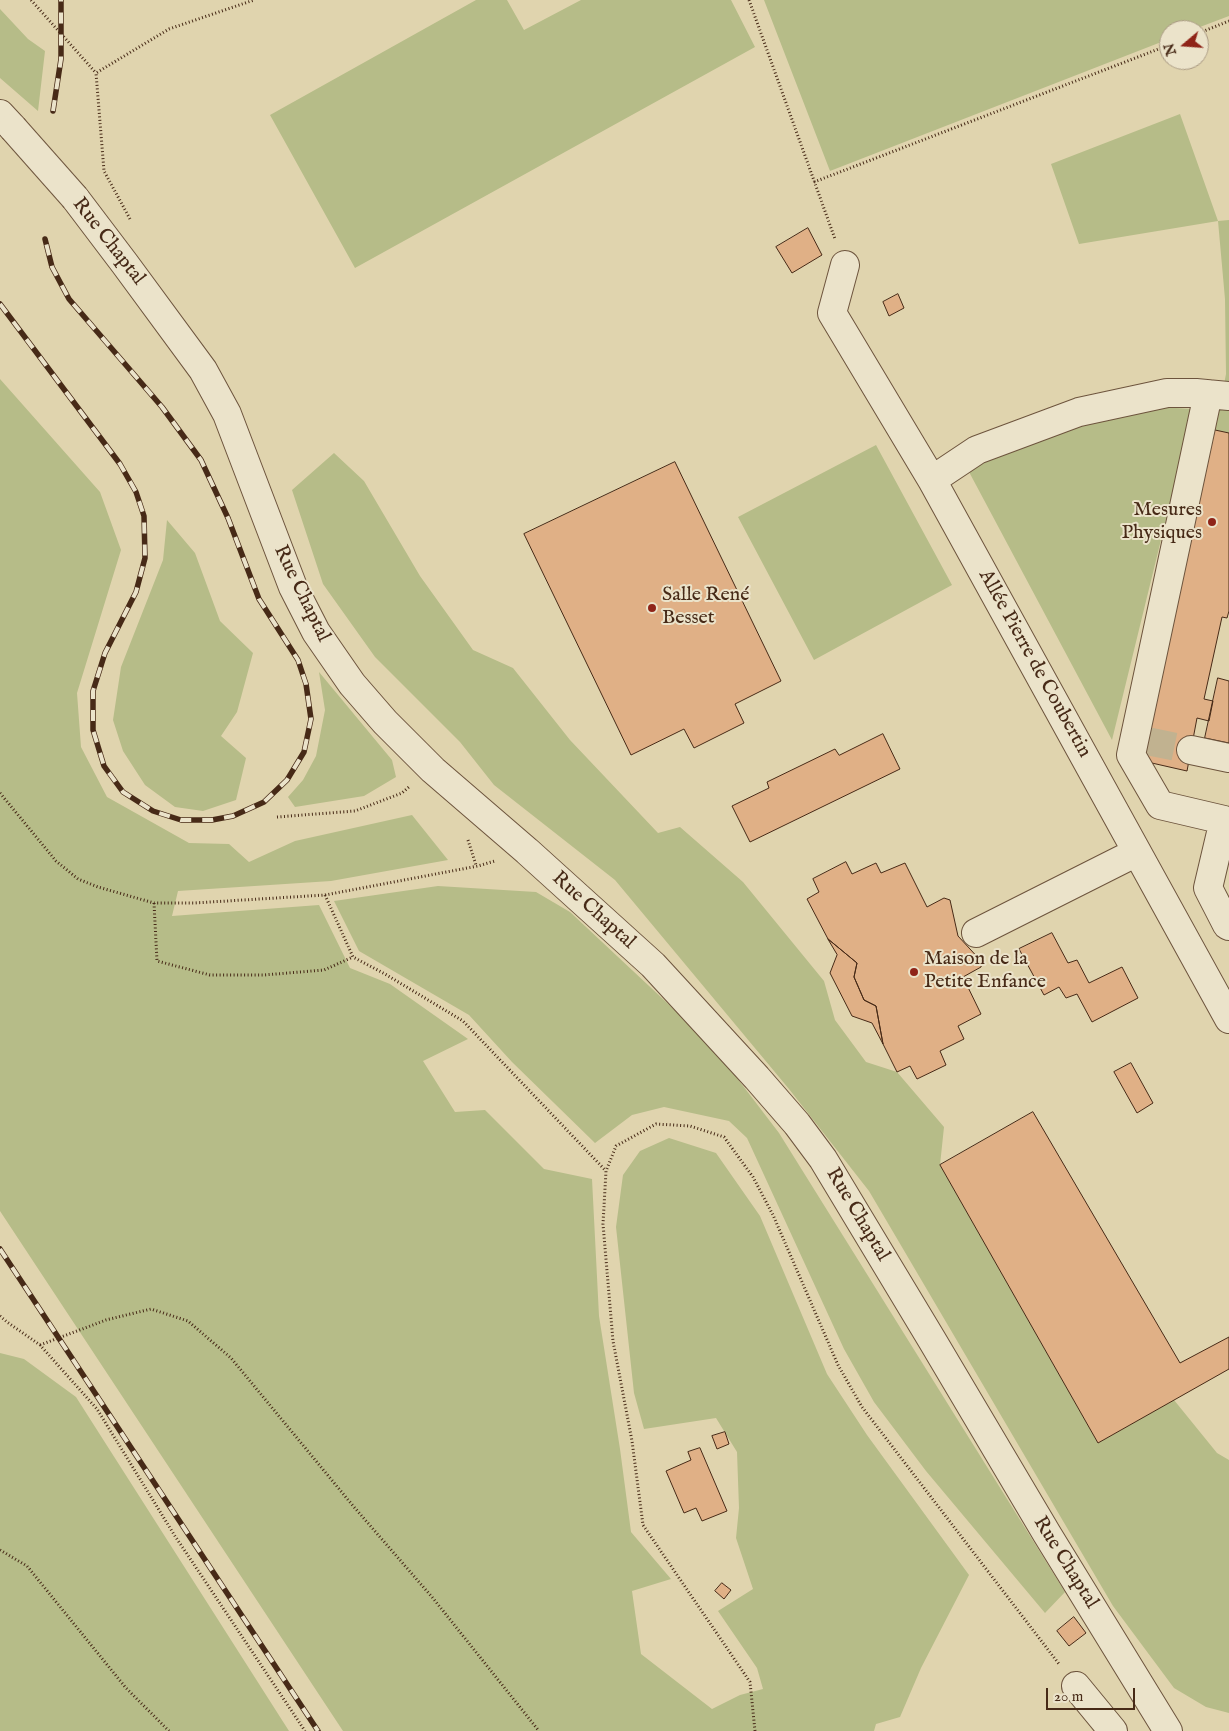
<!DOCTYPE html>
<html>
<head>
<meta charset="utf-8">
<style>
	body { margin:0 }
	#map { position:relative; width:1229px; height:1731px; overflow:hidden; background:#e0d4ae; font-family:"IM FELL English",serif }
	canvas { display:block }
	.north { position:absolute; left:1159px; top:20px; width:50px; height:50px; box-sizing:border-box; background:#ebe3ca; border:1px solid #a99982; border-radius:50%; rotate:252deg; font-size:14px; font-weight:700; line-height:20px; text-align:center; color:#472a17 }
	.north::after { content:''; display:block; margin:auto; width:18px; height:22px; background:#8f2418; clip-path:polygon(50% 0,100% 100%,50% 72%,0 100%) }
	.scale { position:absolute; left:1046px; top:1688px; width:89px; height:22px; box-sizing:border-box; border:2px solid #472a17; border-top:0; padding-left:6px; font-size:15px; line-height:18px; white-space:nowrap; color:#472a17; -webkit-text-stroke:4px #ebe3ca; paint-order:stroke }
</style>
</head>
<body>
<div id="map">
<canvas width="1229" height="1731"></canvas>
<div class="north">N</div>
<div class="scale">20 m</div>
</div>
<script>
const ctx = document.querySelector('canvas').getContext('2d');
ctx.lineJoin = 'round';
function fillPath(path, color) { ctx.fillStyle = color; ctx.fill(path, 'evenodd'); }
function strokePath(path, color, width, dash) { ctx.strokeStyle = color; ctx.lineWidth = width; ctx.lineCap = dash ? 'butt' : 'round'; ctx.setLineDash(dash || []); ctx.stroke(path); }
function write(font, color, halo, rows, align = 'center') {
  ctx.font = font + ' "IM FELL English",serif'; ctx.lineWidth = 4; ctx.setLineDash([]); ctx.textBaseline = 'middle'; ctx.strokeStyle = halo; ctx.fillStyle = color; for (const [text, x, y, turn = 0] of rows) {
    ctx.save(); ctx.translate(x, y); ctx.rotate((+turn || 0) * Math.PI / 180); ctx.textAlign = isNaN(turn) ? turn : align; if (halo) ctx.strokeText(text, 0, 0); ctx.fillText(text, 0, 0); ctx.restore();
  }
}
fillPath(new Path2D(`
	M476,0H507L524,30L581,0H731L755,47L355,268L270,115Z
	M764,0H1229V16L1192,30H1169V39L830,171Z
	M0,9L28,39L45,51L38,111L0,78Z
	M1180,114L1218,221L1229,220V433L1215,430L1226,374L1225,299L1218,221L1079,244L1051,164Z
	M0,379L100,492L121,550L77,693L81,747L107,797L189,843L229,844L249,862L295,841L412,815L448,860L331,881L178,891L172,916L319,905L350,968L390,984L468,1039L423,1061L455,1112L485,1110L544,1169L592,1179L599,1316L620,1449L631,1532L671,1579L632,1591L641,1654L712,1709L740,1695L763,1689L757,1668L718,1611L753,1589L736,1538L739,1508L737,1452L716,1418L644,1429L634,1393L616,1227L623,1175L640,1151L669,1138L716,1153L760,1216L827,1374L867,1435L969,1575L921,1668L900,1717L876,1724L874,1731H343L0,1211Z
	M1159,407L1193,409L1112,740L968,470L1011,446L1065,429Z
	M876,445L952,585L814,660L738,517Z
	M334,453L364,481L420,576L473,650L513,668L570,740L658,833L680,827L743,882L824,981L835,1020L866,1062L897,1072L944,1127L940,1165L1098,1443L1174,1400L1217,1453L1229,1460V1713L1206,1707L1174,1688L1113,1606L869,1191L789,1089L615,880L494,785L460,742L375,657L323,584L292,490Z
	M167,520L195,553L220,621L253,653L237,712L221,736L246,758L236,800L203,811L175,807L145,785L123,751L113,720L121,667L163,560Z
	M319,672L392,760L396,777L364,796L295,807L288,797L303,780L316,756L325,710Z
	M438,886L536,892L570,912L711,1044L779,1133L1065,1592L1045,1613L926,1471L874,1402L844,1349L747,1138L729,1121L664,1107L632,1115L595,1143L512,1062L469,1015L359,951L334,901Z
	M0,1353L24,1359L76,1397L289,1731H0Z`), '#b6bc88');
const building = new Path2D(`
	M808,228L822,255L792,273L776,247Z
	M898,294L904,308L889,316L883,302Z
	M1215,430L1229,433V611L1227,618L1222,617L1204,699L1213,701L1209,721L1197,718L1187,771L1143,761Z
	M675,462L781,681L735,704L744,723L694,748L684,729L631,755L524,534Z
	M1218,678L1229,681V743L1205,738Z
	M883,734L900,769L750,842L732,806L769,788L767,782L835,749L839,755Z
	M846,862L852,874L876,863L881,873L905,863L927,907L944,898L950,900L958,936L982,962L981,967L963,977L981,1014L958,1026L964,1039L940,1051L946,1065L917,1079L910,1066L897,1072L883,1044L876,1006L864,1000L854,977L857,963L828,939L807,899L819,892L813,879Z
	M1052,933L1068,963L1077,960L1089,983L1122,967L1138,998L1092,1022L1077,994L1066,998L1059,987L1044,995L1019,949Z
	M828,939L857,963L854,977L864,1000L876,1006L883,1044L872,1023L852,1016L830,973L837,955Z
	M1131,1063L1153,1103L1137,1113L1114,1072Z
	M1033,1112L1180,1363L1229,1337V1369L1098,1443L940,1165Z
	M725,1432L729,1444L717,1449L712,1436Z
	M700,1448L727,1511L702,1521L696,1508L684,1513L666,1471L691,1460L688,1452Z
	M722,1583L731,1590L724,1599L715,1591Z
	M1074,1617L1086,1633L1069,1646L1057,1631Z`);
fillPath(building, '#e0b086');
strokePath(building, '#472a17', 1);
strokePath(new Path2D(`
	M1147,741L1191,750`), '#c1b290', 28, [28, 14]);
const minor = new Path2D(`
	M0,114L13,128
	M75,198L125,264L203,370L227,414L293,587L316,632L352,684L385,722L433,770L527,851L653,965L757,1078L797,1124L823,1159L932,1340L1047,1534L1168,1731
	M845,265L832,313L932,480L1229,1019
	M1208,394L1131,755L1160,805L1224,820L1208,888L1227,925L1229,926
	M932,480L977,450L1079,412L1167,393H1196L1229,396
	M1191,750L1229,758
	M976,933L1137,852
	M1076,1686L1113,1731`);
strokePath(minor, '#6d543d', 30);
strokePath(new Path2D(`
	M31,0L96,73
	M749,0L835,239
	M1199,33L1229,21
	M814,182L1169,45
	M130,219L104,171L96,73L169,29L254,0
	M0,793L56,861L78,879L98,887L154,903H194L325,895L478,866L495,861
	M277,817L355,811L402,793L410,786
	M468,840L476,865
	M325,895L353,957L385,974L463,1021L606,1171
	M154,903L157,961L210,975H264L324,970L353,957
	M0,1316L7,1322L40,1345L97,1409L175,1536L305,1731
	M40,1345L106,1320L151,1309L188,1321L231,1358L354,1507L432,1597L539,1731
	M0,1550L27,1566L126,1688L169,1731
	M755,1731L750,1682L643,1525L632,1441L613,1341L603,1224L606,1171L616,1146L656,1124L690,1126L724,1137L753,1177L773,1215L838,1365L862,1407L1059,1664`), '#472a17', 3, [1, 2.5]);
strokePath(minor, '#ebe3ca', 28);
const rail = new Path2D(`
	M53,111L61,59V0
	M0,304L120,464L136,492L144,516L145,558L136,592L105,653L93,691V730L104,766L123,792L153,811L181,820H212L233,816L264,802L287,780L304,752L311,719L306,684L298,660L259,599L228,518L201,460L162,407L69,299L52,267L45,239
	M0,1249L318,1731`);
strokePath(rail, '#472a17', 5.5);
strokePath(rail, '#ebe3ca', 4, [11]);
const minorBridge = new Path2D(`
	M13,128L75,198`);
strokePath(minorBridge, '#6d543d', 30, []);
strokePath(minorBridge, '#ebe3ca', 28);
for (const [x, y, r, color] of [
	[1212,522,5,"#8f2418"],
	[652,608,5,"#8f2418"],
	[914,972,5,"#8f2418"]
]) { const dot = new Path2D(); dot.arc(x, y, r, 0, 2 * Math.PI); ctx.fillStyle = color; ctx.fill(dot); strokePath(dot, '#ebe3ca', 2); }
write('20px', '#472a17', '#ebe3ca', [
	["Rue Chaptal",108,242,52],
	["Rue Chaptal",301,594,64],
	["Allée Pierre de Coubertin",1034,664,61],
	["Rue Chaptal",593,911,42],
	["Rue Chaptal",857,1215,59],
	["Rue Chaptal",1065,1563,58]
]);
write('20px', '#472a17', '#ebe3ca', [
	["Mesures",1202,511,"right"],
	["Physiques",1202,534,"right"],
	["Salle René",662,596],
	["Besset",662,619],
	["Maison de la",924,960],
	["Petite Enfance",924,983]
], 'left');
</script>
</body>
</html>
